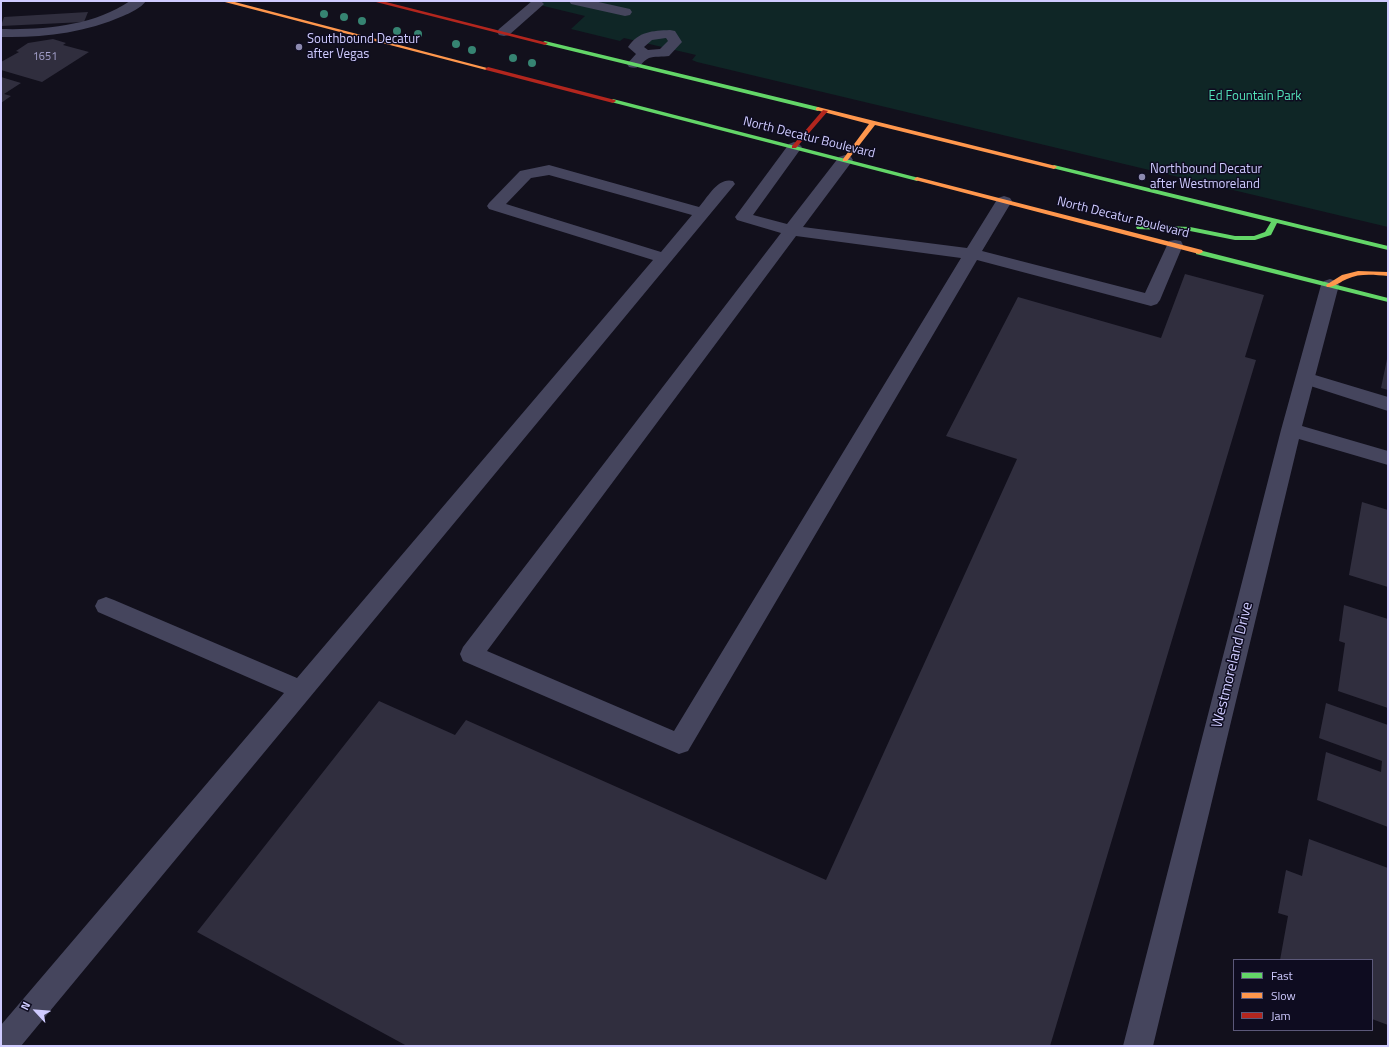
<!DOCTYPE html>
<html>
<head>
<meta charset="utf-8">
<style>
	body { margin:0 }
	#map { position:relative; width:1389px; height:1047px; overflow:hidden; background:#12101c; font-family:"Titillium Web",sans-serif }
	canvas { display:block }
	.frame { position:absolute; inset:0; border:2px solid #cfcbff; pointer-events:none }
	.legend { position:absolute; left:1233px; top:959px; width:140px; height:72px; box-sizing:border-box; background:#0e0c20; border:1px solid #5b5879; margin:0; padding:5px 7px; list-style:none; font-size:12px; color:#cfcbff }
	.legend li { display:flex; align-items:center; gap:8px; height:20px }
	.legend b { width:20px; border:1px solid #5b5879 }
	.north { position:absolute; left:16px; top:991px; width:40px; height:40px; -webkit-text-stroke:3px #0e0c20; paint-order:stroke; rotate:296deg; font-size:11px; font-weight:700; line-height:16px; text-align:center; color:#cfcbff }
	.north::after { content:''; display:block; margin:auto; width:14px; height:18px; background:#cfcbff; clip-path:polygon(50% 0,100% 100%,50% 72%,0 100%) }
</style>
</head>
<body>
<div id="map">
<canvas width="1389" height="1047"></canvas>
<div class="frame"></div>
<ul class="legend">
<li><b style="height:5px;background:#63d668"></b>Fast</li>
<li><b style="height:5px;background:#ff974d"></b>Slow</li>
<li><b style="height:5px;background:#b3261e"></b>Jam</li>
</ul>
<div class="north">N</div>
</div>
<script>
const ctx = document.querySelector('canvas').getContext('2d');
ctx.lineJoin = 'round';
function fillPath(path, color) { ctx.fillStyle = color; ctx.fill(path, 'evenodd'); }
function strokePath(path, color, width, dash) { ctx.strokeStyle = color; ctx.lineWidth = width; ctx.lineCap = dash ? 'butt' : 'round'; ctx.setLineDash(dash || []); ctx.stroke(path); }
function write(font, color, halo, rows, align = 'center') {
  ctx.font = font + ' "Titillium Web",sans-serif'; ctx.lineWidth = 3; ctx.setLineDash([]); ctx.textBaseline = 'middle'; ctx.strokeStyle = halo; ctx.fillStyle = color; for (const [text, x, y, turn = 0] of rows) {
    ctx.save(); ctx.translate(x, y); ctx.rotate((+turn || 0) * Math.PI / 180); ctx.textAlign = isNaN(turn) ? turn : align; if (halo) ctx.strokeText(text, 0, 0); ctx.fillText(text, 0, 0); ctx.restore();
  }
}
fillPath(new Path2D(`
	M523,1H1388V227L697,62L692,60L696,55L624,38L620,41L571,29L585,16Z`), '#0f2626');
fillPath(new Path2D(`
	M88,12L84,22L1,26L4,17Z
	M53,39L66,43L63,45L89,52L42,82L1,70V62L19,52L16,51L28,43Z
	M1,77L21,83L4,94L11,96L1,103Z
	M1185,274L1264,295L1245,357L1256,360L1050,1046H407L197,932L379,701L455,735L466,720L826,880L1017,459L946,436L1018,297L1161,338Z
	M1387,359H1388V390L1381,388Z
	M1362,502L1388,510V587L1349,575Z
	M1344,605L1388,619V708L1338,691L1345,643L1339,641Z
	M1326,703L1388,725V827L1317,800L1326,752L1381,772L1382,761L1319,738Z
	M1309,839L1388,868V1025L1372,1019V960H1280L1288,916L1278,913L1286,870L1302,876Z`), '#302e3e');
fillPath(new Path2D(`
	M130,1H146C141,8 130,13 123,16C84,33 42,38 1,37V29C44,30 93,26 130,1Z
	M532,1H541L544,4L509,35L504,36L499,35L497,32L499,29Z
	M569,1H594L630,9L632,12L630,15L625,16L571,4Z
	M670,30L675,31L682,42L669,56C663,57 654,56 649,58C640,62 642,70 629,67L627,64L636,54L628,47C639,31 652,31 670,30ZM666,38L668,41L660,49L648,50L644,47L652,40Z
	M794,142L799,144L802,147L753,215L787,224L839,157L845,155L851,157L853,160L803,227L967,248L998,198L1004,196L1010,198L1012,201L982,251L1145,293L1169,241L1175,240L1181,241L1183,245L1160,300L1157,304L1151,306L977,260L688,751L679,754L463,661L460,654L463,647L781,233L737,220L735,217L789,144ZM796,236L961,258L674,731L487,651Z
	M549,165L699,207C708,197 718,177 733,181L735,184L21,1046H1V1025L284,693L98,612L95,606L98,600L106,597L114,600L297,678L653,260L489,209L487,206L489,203L520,171ZM549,175L692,215L661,252L506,204L531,178Z
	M1305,372L1388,397V411L1298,382L1296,378L1298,374Z`), '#45455d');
fillPath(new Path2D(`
	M1330,279L1336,281L1339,285L1302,426L1388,451V465L1299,439L1153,1046H1123L1281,430L1321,285L1324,281Z`), '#45455d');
fillPath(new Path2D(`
	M545,41L818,107L821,109L818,111L543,44V42Z
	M613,99L919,178L920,179L917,181L611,102L610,101Z
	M1054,165L1388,246V250L1277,223L1271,235L1255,240H1235L1190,231L1137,229L1136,227L1140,225L1190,227L1235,236H1254L1265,232L1271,222L1052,168L1051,167Z
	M1196,250H1199L1388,298V302L1196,254Z`), '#63d668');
fillPath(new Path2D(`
	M221,1H231L491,69L486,70Z
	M818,107L1056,166L1057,167L1054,169L875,125L847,161H843V159L869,124L816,110V108Z
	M917,177L1202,250L1203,252L1199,254L915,180L914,179Z
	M1358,271L1388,272V276C1374,275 1360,273 1347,279C1341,281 1334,288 1327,287L1326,285L1342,275Z`), '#ff974d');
fillPath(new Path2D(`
	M372,1H382L548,43L545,45Z
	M488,67L615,100L616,101L613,103L486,70L485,69Z
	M823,110L828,111L796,148H792V146Z`), '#b3261e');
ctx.fillStyle = '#368472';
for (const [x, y] of [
	[324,14],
	[344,17],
	[362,21],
	[397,31],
	[418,34],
	[456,44],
	[472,50],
	[513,58],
	[532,63]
]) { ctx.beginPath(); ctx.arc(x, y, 4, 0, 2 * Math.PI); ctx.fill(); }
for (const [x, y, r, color] of [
	[299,47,4,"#8d8ab0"],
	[1142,177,4,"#8d8ab0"]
]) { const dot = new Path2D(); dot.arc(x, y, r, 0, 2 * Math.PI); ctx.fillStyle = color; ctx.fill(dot); strokePath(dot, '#0e0c20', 1.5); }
write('11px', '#a7a4cf', null, [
	["1651",45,57]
]);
write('13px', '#cfcbff', '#0e0c20', [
	["Southbound Decatur",307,40],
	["after Vegas",307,55],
	["Northbound Decatur",1150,170],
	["after Westmoreland",1150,185]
], 'left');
write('13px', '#53e3b8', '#0e0c20', [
	["Ed Fountain Park",1255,97]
]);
write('13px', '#cfcbff', '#0e0c20', [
	["North Decatur Boulevard",809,138,14],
	["North Decatur Boulevard",1123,218,14]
]);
write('15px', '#cfcbff', '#0e0c20', [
	["Westmoreland Drive",1233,665,-76]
]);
</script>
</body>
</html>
